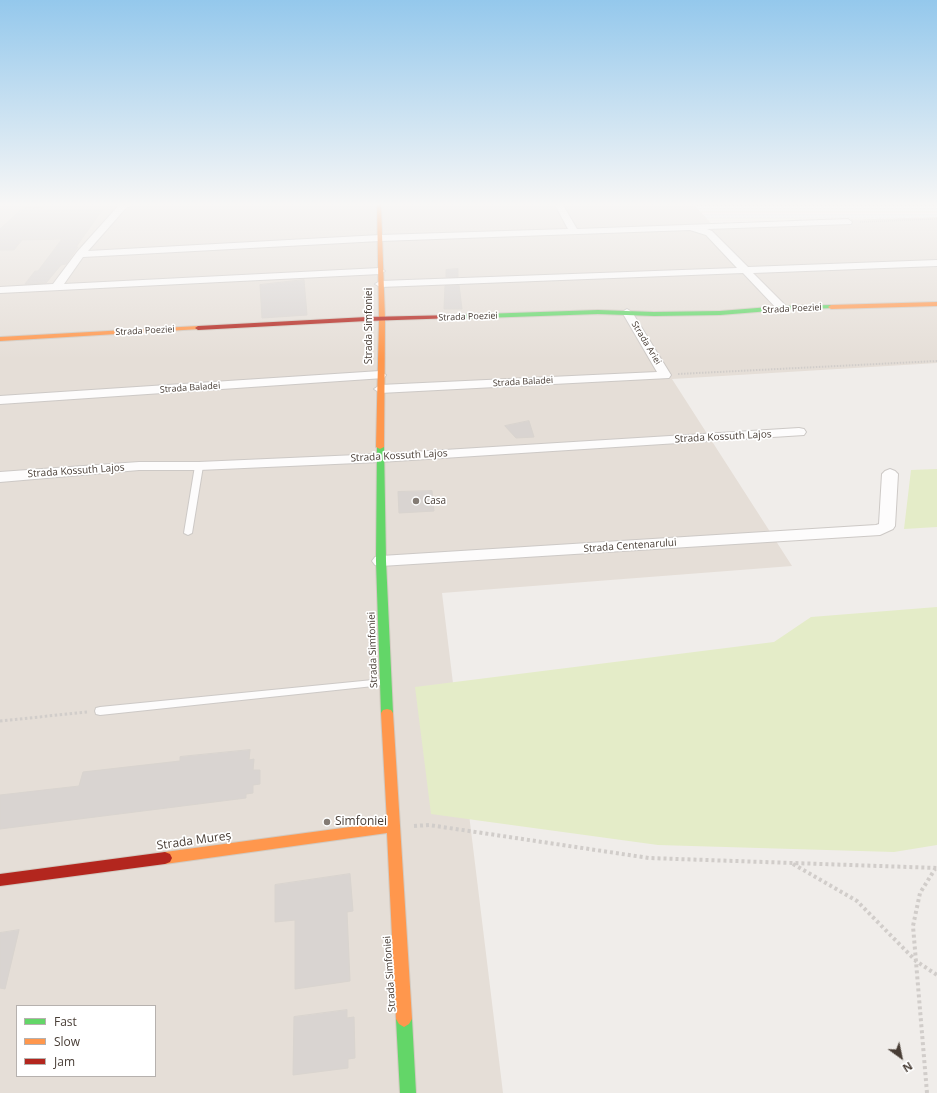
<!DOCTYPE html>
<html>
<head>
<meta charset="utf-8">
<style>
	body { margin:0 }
	#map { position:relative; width:937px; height:1093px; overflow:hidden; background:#f0edea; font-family:"Open Sans",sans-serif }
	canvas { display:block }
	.legend { position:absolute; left:16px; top:1005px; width:140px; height:72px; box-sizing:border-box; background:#fff; border:1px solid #b6b1ae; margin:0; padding:5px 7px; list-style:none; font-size:12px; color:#483d35 }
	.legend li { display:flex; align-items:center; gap:8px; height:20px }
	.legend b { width:20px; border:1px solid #b6b1ae }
	.north { position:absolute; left:881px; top:1037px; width:40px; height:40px; -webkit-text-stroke:3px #fff; paint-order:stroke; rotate:147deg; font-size:11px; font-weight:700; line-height:16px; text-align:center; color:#483d35 }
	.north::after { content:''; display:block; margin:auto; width:14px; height:18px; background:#483d35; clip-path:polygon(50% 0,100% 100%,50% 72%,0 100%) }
</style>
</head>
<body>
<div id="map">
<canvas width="937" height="1093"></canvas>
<ul class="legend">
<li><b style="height:5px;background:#63d668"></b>Fast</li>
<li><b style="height:5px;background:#ff974d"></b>Slow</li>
<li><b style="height:5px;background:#b3261e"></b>Jam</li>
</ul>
<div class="north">N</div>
</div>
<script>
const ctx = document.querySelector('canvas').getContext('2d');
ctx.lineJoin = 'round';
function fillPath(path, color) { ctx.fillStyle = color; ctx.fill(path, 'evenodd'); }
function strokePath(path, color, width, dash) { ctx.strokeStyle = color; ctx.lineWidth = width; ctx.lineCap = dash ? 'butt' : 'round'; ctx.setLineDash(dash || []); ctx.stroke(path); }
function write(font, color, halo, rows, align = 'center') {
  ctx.font = font + ' "Open Sans",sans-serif'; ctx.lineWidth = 3.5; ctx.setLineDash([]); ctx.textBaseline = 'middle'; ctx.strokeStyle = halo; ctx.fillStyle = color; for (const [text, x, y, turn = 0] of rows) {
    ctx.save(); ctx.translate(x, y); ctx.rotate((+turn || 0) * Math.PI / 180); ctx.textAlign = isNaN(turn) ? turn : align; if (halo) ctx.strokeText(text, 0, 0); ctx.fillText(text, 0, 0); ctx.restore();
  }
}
fillPath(new Path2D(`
	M0,205H694L712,224L937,217V363L672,379L792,566L442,593L503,1093H0ZM17,1006H155V1076H17Z`), '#e5ded7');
fillPath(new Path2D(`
	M937,469V527L904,529L911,470Z
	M937,607V845L894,852L658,845L431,814L415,687L774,642L811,617Z`), '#e4ecc8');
const building = new Path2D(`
	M44,205L39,211L103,209L76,247H78L66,264L61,265L46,283L25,284L35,271H38L62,239L22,240L14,250H0V229L25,206Z
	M458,269V277H446V270Z
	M304,280L307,315L262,318L260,285Z
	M459,285L462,309H444L445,286Z
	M529,421L534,437L516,438L505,426Z
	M432,491L434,511L399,513L398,492Z
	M250,750L249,760L254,759L253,770H260V784L253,785V793L246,794V798L0,829V795L79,786L83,772L180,761V757Z
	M350,874L353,911L347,912L350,981L295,989V920L275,922V885Z
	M19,930L5,989L0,988V933Z
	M347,1010V1018L354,1017L355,1058L348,1059V1068L293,1075L294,1017Z`);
fillPath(building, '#d9d4d1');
strokePath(building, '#d9d4cf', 1);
const lane = new Path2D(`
	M199,464L203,466L192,533L188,535L184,533L195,466Z
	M383,679L386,680L388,682L386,684L383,685L100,715L96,714L95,711L96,708L100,707Z`);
const street = new Path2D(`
	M119,205H131L125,209L88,251L380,235L568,229L555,205H563L577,229L848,219L852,222L851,224L707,229L712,231L748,267L937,260V266L753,273L786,306L787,308L786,310H778L743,273L380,287L375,284L380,281L737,268L706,235L690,230L380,241L83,257L64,284L380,268L385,271L380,274L0,293V287L53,284L77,252Z
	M627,309L632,312L671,375L669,378L380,393L374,389L380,385L657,372L622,312Z
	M380,371L386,375L384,378L0,404V396Z
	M799,428L804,429L806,432L804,435L380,462L199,470H139L0,482V472L139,462H199L380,454Z
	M890,469L895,471L898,474L895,526L893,529L880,535L381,566L375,565L372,561L375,557L381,556L876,525L879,524L882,474L885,471Z`);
const fast = new Path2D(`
	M831,305L834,307L833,308L782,310L720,315L654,316L598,314L454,319L451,317L454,315L598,310L654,312L720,311L782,306Z
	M377,445H380L384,447L386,561L393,713L391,716L387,717L383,716L381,713L376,561Z
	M404,1011L409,1014L412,1019L416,1093H400L396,1019L399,1014Z`);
const slow = new Path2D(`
	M377,205H381L385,319L384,447L380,449L376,447L379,319Z
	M937,302V306L831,309L828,307L831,305Z
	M198,326L200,327V329L0,341V337Z
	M387,709L391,710L393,713L412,1019L409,1024L404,1027L399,1024L396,1019L387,833L165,864L160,862L158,858L160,854L165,852L387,822L381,713L383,710Z`);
const jam = new Path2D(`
	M454,315L457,317L456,318L367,321L198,330L195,328L198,326L367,317Z
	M165,852L170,854L172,858L170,862L165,864L0,886V874Z`);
strokePath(lane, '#cdc9c6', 2);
strokePath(street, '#cdc9c6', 2);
strokePath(fast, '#d2cac1', 2);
strokePath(slow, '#d2cac1', 2);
strokePath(jam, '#d2cac1', 2);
strokePath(new Path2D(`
	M860,222L937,219`), '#d1cdca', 1.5, [1, 1]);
strokePath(new Path2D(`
	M678,374L937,361`), '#d1cdca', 2, [1.5, 1.5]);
strokePath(new Path2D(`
	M0,721L87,712`), '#d1cdca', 3, [2.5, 2.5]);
strokePath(new Path2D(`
	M414,826L429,825L649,858L937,868
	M793,864L857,901L916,961L937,975
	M927,1093L913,926L920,893L935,869`), '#d1cdca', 4, [3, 3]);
fillPath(lane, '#fdfcfc');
fillPath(street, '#fdfcfc');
fillPath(fast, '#63d668');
fillPath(slow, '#ff974d');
fillPath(jam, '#b3261e');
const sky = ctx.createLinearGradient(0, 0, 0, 359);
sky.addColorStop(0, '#94c8ec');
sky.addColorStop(0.57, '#f8f7f6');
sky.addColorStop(1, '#f8f7f600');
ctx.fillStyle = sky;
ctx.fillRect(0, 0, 937, 359);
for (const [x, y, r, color] of [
	[416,501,4,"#837b74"],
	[327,822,4,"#837b74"]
]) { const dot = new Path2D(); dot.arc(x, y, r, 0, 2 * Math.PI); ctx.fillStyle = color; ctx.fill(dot); strokePath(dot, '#fff', 1.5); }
write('9px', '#483d35', '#fff', [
	["Strada Poeziei",792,309,-3],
	["Strada Poeziei",468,317,-2],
	["Strada Poeziei",145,331,-3],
	["Strada Ariei",646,343,59],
	["Strada Baladei",523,382,-3],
	["Strada Baladei",190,388,-4]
]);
write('10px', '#483d35', '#fff', [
	["Strada Simfoniei",369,326,-90],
	["Strada Kossuth Lajos",723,437,-3],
	["Strada Kossuth Lajos",399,456,-3],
	["Strada Kossuth Lajos",76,471,-4],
	["Strada Centenarului",630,546,-4],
	["Strada Simfoniei",373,650,-92],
	["Strada Simfoniei",390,974,-94]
]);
write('10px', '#483d35', '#fff', [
	["Casa",424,501]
], 'left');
write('12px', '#483d35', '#fff', [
	["Simfoniei",335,822]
], 'left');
write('12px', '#483d35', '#fff', [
	["Strada Mureș",194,841,-8]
]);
</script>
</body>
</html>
